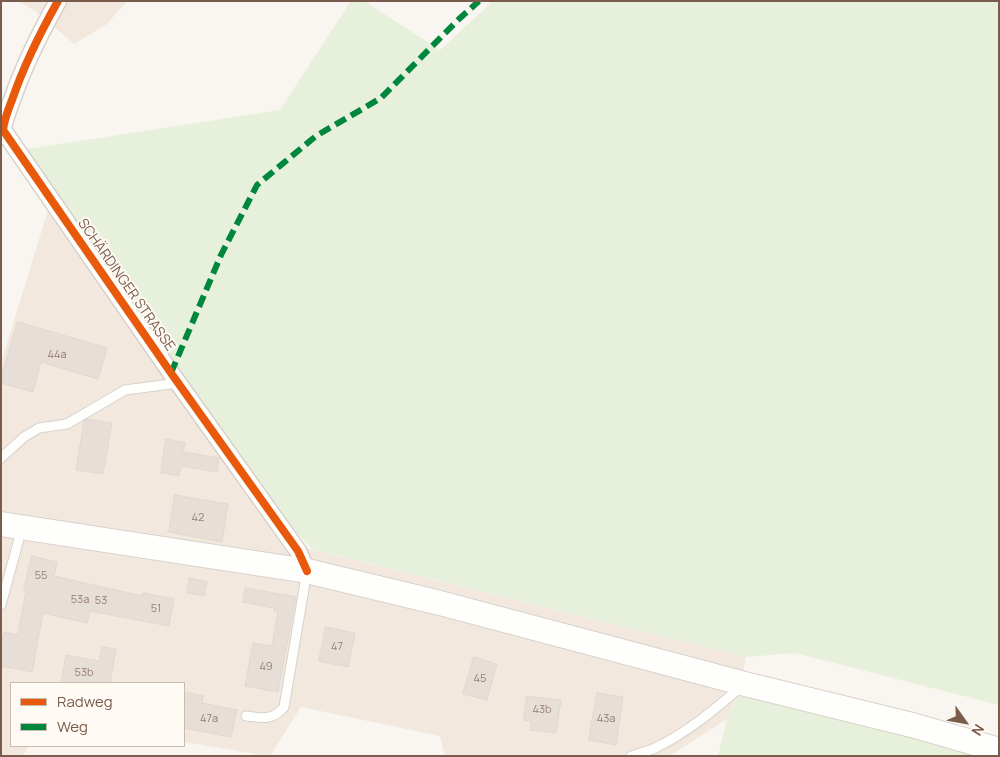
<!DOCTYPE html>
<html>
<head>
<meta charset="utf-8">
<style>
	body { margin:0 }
	#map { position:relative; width:1000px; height:757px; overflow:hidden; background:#f9f5f0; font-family:Manrope,sans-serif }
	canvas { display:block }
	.frame { position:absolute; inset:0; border:2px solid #7a5c4d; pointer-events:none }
	.legend { position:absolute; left:10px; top:682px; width:175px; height:65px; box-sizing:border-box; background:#fffaf3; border:1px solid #cabbb1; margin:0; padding:6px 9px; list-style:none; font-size:15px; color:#7a5c4d }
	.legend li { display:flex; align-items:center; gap:10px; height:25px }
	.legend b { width:25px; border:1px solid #cabbb1 }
	.north { position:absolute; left:940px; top:697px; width:50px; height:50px; -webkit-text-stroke:4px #fffaf3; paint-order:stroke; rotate:122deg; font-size:14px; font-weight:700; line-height:20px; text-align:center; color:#7a5c4d }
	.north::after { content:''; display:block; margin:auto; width:18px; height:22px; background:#7a5c4d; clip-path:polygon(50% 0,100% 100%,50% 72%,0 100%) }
</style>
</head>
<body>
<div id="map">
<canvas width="1000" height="757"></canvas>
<div class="frame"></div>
<ul class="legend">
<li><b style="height:6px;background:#e8590c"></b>Radweg</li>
<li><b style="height:6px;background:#00873e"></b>Weg</li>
</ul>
<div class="north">N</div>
</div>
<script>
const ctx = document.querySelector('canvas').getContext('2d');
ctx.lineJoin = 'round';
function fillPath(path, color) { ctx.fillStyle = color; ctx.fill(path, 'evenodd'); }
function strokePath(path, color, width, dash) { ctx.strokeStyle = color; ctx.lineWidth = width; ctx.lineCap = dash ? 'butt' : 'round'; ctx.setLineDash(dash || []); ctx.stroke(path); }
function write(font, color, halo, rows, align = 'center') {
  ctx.font = font + ' Manrope,sans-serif'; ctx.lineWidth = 4; ctx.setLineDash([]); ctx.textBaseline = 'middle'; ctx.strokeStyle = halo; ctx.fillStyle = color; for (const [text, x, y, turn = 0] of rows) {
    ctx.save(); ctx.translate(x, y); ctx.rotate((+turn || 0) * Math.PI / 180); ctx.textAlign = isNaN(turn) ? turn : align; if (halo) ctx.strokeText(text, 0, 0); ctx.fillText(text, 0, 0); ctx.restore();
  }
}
fillPath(new Path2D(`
	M19,1H127L107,24L74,44L42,16Z
	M48,210L290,544L746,657L738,695L727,719L670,756H445L440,736L301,707L270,756H268L184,742V683H11V746H29L23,756H1V363Z`), '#f2e8de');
fillPath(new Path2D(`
	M351,1H364L440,50L493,1H999V705L795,653L746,657L312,549L293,529L21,150L280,110Z
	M738,695L961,747L990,756H718L727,719Z`), '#e7f0db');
const building = new Path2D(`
	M18,322L107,348L98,379L41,362L33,392L1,383V378Z
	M87,419L112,423L103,474L76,470L84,421Z
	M166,439L185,443L183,452L219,458L217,472L181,466L179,476L161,473Z
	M175,495L228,504L222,542L169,532Z
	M32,556L57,562L54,576L142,596L143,593L174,599L169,626L90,611L87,623L43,613L32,672L1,666V646L4,632L18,635L26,590H24Z
	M190,578L207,582L204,596L187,593Z
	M246,588L296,597L278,692L245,686L253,643L272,646L278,612L274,611V608L243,602Z
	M326,627L355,633L348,667L319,661Z
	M102,647L116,649L110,683H61L66,655L99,661Z
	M474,657L497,664L487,700L463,694Z
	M186,692L203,696L202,703L237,710L231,737L184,728V705Z
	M597,693L623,697L616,745L589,740Z
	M527,696L561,700L556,733L530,730L531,721L524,720Z`);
fillPath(building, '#e6ded7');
strokePath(building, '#e2d8d2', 1);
const service = new Path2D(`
	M1,458L24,437L39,428L67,424L125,390L178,383
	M1,605L22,528
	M246,716C263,718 272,721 284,707L307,571
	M631,756C638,754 646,752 653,749C686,734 715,709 742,686`);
const minor = new Path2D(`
	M58,1C40,33 24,65 12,100C8,110 4,120 3,130L171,373L298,551L307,571`);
const secondary = new Path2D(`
	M1,524L307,571L440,603L745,684L912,725L999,750`);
strokePath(service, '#d7d1cb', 11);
strokePath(minor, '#d7d1cb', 19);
strokePath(secondary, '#d9d2cb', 26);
strokePath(service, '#fefefd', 9);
strokePath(minor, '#fefefd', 16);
strokePath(secondary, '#fefefd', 24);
strokePath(new Path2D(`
	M171,373L221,255L257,185L316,136L381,98L459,19L479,1`), '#00873e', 6, [12, 6]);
strokePath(new Path2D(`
	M58,1C40,33 24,65 12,100C8,110 4,120 3,130L171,373L298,551L307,571`), '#e8590c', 8);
write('11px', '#977e72', null, [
	["44a",57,355],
	["42",198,518],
	["55",41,576],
	["53a",80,600],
	["53",101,601],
	["51",156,609],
	["47",337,647],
	["49",266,667],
	["53b",84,673],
	["45",480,679],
	["43b",542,710],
	["47a",209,719],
	["43a",606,719]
]);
write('14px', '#7a5c4d', '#fffaf3', [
	["SCHÄRDINGER STRASSE",126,285,55]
]);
</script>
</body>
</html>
